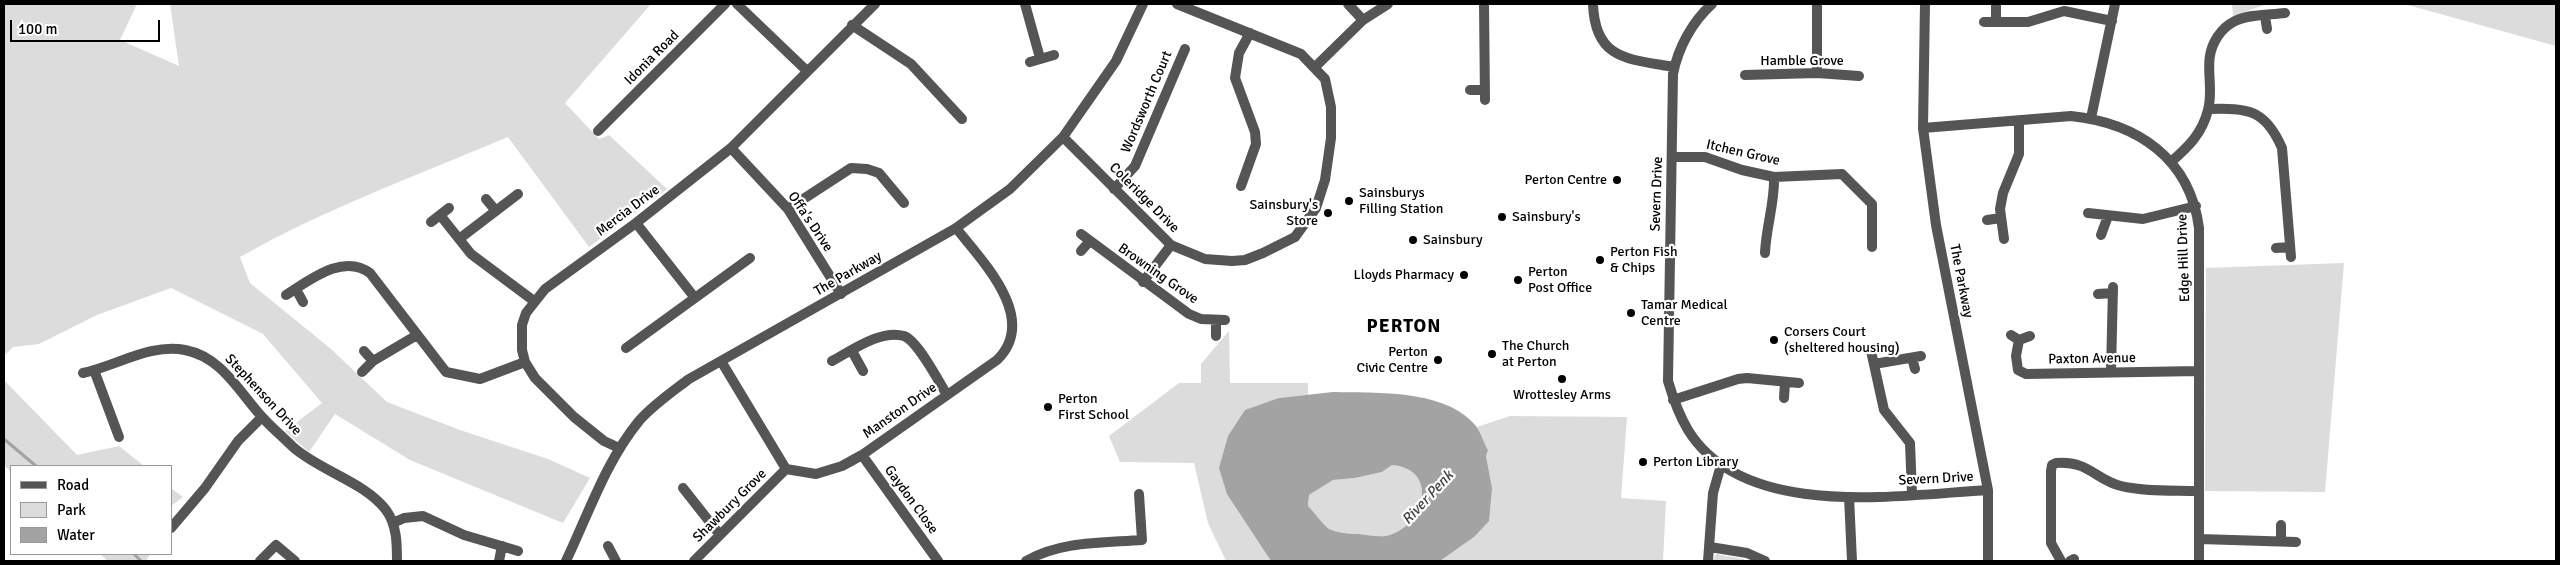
<!DOCTYPE html>
<html>
<head>
<meta charset="utf-8">
<style>
	body { margin:0 }
	#map { position:relative; width:2560px; height:565px; overflow:hidden; background:#fff; font-family:Signika,sans-serif }
	canvas { display:block }
	.frame { position:absolute; inset:0; border:5px solid #000; pointer-events:none }
	.legend { position:absolute; left:10px; top:465px; width:162px; height:90px; box-sizing:border-box; background:#fff; border:1px solid #999; margin:0; padding:6px 9px; list-style:none; font-size:15px; color:#000 }
	.legend li { display:flex; align-items:center; gap:10px; height:25px }
	.legend b { width:25px; border:1px solid #999 }
	.scale { position:absolute; left:10px; top:20px; width:150px; height:22px; box-sizing:border-box; border:2px solid #000; border-top:0; padding-left:6px; font-size:15px; line-height:18px; white-space:nowrap; color:#000; -webkit-text-stroke:4px #fff; paint-order:stroke }
</style>
</head>
<body>
<div id="map">
<canvas width="2560" height="565"></canvas>
<div class="frame"></div>
<ul class="legend">
<li><b style="height:6px;background:#555"></b>Road</li>
<li><b style="height:14px;background:#dcdcdc"></b>Park</li>
<li><b style="height:14px;background:#a3a3a3"></b>Water</li>
</ul>
<div class="scale">100 m</div>
</div>
<script>
const ctx = document.querySelector('canvas').getContext('2d');
ctx.lineJoin = 'round';
function fillPath(path, color) { ctx.fillStyle = color; ctx.fill(path, 'evenodd'); }
function strokePath(path, color, width, dash) { ctx.strokeStyle = color; ctx.lineWidth = width; ctx.lineCap = dash ? 'butt' : 'round'; ctx.setLineDash(dash || []); ctx.stroke(path); }
function write(font, color, halo, rows, align = 'center') {
  ctx.font = font + ' Signika,sans-serif'; ctx.lineWidth = 4.5; ctx.setLineDash([]); ctx.textBaseline = 'middle'; ctx.strokeStyle = halo; ctx.fillStyle = color; for (const [text, x, y, turn = 0] of rows) {
    ctx.save(); ctx.translate(x, y); ctx.rotate((+turn || 0) * Math.PI / 180); ctx.textAlign = isNaN(turn) ? turn : align; if (halo) ctx.strokeText(text, 0, 0); ctx.fillText(text, 0, 0); ctx.restore();
  }
}
fillPath(new Path2D(`
	M4,4H137L120,40L179,66L170,4H651L565,103L599,139L609,135L667,189L589,247L508,137C418,175 325,209 240,257L250,283L331,349L387,402L460,430L548,459L590,478L563,523L410,460L335,414L309,452L285,431L322,403L263,334L171,288L97,315L39,344L13,347L4,356Z
	M2232,4H2267L2233,16Z
	M2404,4H2556V46Z
	M2344,263L2325,492L2205,491L2206,268Z
	M1229,331L1230,383H1308V395L1279,398L1254,533L1271,561H1226L1208,523L1194,463L1120,462L1109,436L1179,383H1201V364Z
	M4,380L77,455L119,446L144,466H11V472L4,465Z
	M1510,416L1627,417L1621,498L1666,501L1663,561H1440L1474,537L1492,488L1486,456L1488,450L1477,427Z
	M1392,465C1439,469 1425,524 1390,535C1381,538 1368,535 1359,534C1351,534 1337,533 1329,529C1321,523 1315,513 1308,506L1309,495L1333,480L1355,478L1382,472Z
	M171,488L183,497L171,506Z
	M100,554H150L146,561H108Z
	M1716,554L1744,559V561H1713Z`), '#dcdcdc');
fillPath(new Path2D(`
	M1333,392C1376,393 1446,389 1476,426C1481,433 1484,443 1488,450L1486,456L1492,488L1489,521L1474,537L1440,561H1271L1227,494L1219,468L1228,436L1245,410L1279,398ZM1392,465C1439,469 1425,524 1390,535C1381,538 1369,535 1359,534C1351,534 1337,533 1329,529C1322,524 1315,513 1308,506L1309,495L1333,480L1355,478L1382,472Z`), '#a3a3a3');
strokePath(new Path2D(`
	M4,439L36,466
	M134,554L141,561`), '#a3a3a3', 3);
strokePath(new Path2D(`
	M737,4L807,71
	M1025,4L1040,58
	M1348,4L1363,20
	M1484,4L1485,100
	M1593,4C1595,60 1628,59 1674,67
	M1712,4C1692,22 1678,48 1673,74L1668,381C1673,398 1679,415 1688,430C1744,521 1899,495 1988,490
	M1925,4L1923,128L1936,225L1988,490V561
	M1996,4V22
	M2265,16L2267,29
	M1984,22H2028L2064,11L2112,21
	M852,25L911,64L962,119
	M1030,62L1054,55
	M1315,67L1363,20L1388,4
	M1817,73V4
	M1745,75L1817,73L1859,76
	M1470,90H1484
	M2209,109C2248,108 2265,109 2282,148L2291,257
	M2091,118L2115,4
	M1923,128L2071,116C2137,123 2190,158 2199,228V561
	M598,131L725,4
	M1063,137L1171,245L1205,259L1232,261L1245,260L1263,253L1295,237L1316,208L1325,180L1331,138V107L1325,79L1301,54L1177,4
	M731,148L788,209L841,294
	M1672,157H1705L1742,170L1774,177L1842,174L1872,204V247
	M2171,162C2188,147 2202,134 2208,110C2215,84 2201,60 2218,36C2222,30 2229,24 2235,21C2249,14 2270,15 2285,13
	M1241,186L1256,144L1255,132L1235,78L1239,53L1250,33
	M1114,189L1135,166L1185,49
	M486,199L496,211
	M788,209L851,168L867,169L879,173L904,203
	M2088,213L2143,219L2196,206
	M440,215L471,254L534,301
	M1987,220L2001,218
	M431,222L449,208
	M636,223L695,298
	M1081,234L1189,314L1201,319L1225,320
	M2101,235L2108,216
	M459,239L518,194
	M2004,239L2000,209L2003,193L2019,154V122
	M2276,248L2289,247
	M1081,251L1089,242
	M1765,253C1766,227 1775,202 1774,177
	M1143,282L1171,245
	M296,289L303,302
	M2098,294L2113,293
	M286,295C310,280 343,253 370,273L446,372L480,379L525,362
	M1216,320V336
	M2011,335L2019,340L2030,336
	M2019,340L2016,356L2018,370L2026,374L2199,371
	M626,348L750,258
	M364,351L373,361
	M852,351L863,371
	M1871,351L1884,410L1910,443L1912,494
	M1912,358L1915,369
	M721,361L786,469L816,474L842,466L862,455L997,360C1039,319 984,263 956,228
	M832,361C851,351 881,329 904,336C918,341 939,382 947,395
	M1874,364L1921,356
	M94,370L119,437
	M362,372L373,361L417,335
	M2111,372L2113,287
	M83,373C116,366 151,343 185,350C222,357 239,392 263,418C272,428 283,437 293,447C320,471 365,482 386,510C397,525 397,544 397,561
	M1784,398L1785,382
	M1673,400L1738,379L1747,378L1799,383
	M619,448L604,441L574,417L535,378L525,362L522,350V325L526,313L545,289L636,223L731,148L875,4
	M862,455L938,561
	M683,488L720,535
	M1849,497L1852,561
	M393,523L404,518L423,516L464,535L518,551
	M171,528L205,488L238,441L262,417
	M2200,539L2296,542
	M2281,541V525
	M608,546L616,561
	M1710,547L1747,553L1765,561
	M260,561L276,545L295,561
	M499,561L502,546
	M566,561C588,515 606,461 639,421C653,405 672,392 689,379L956,228L1010,189L1063,137L1116,61L1143,4
	M694,561L786,469
	M1026,561C1061,541 1102,543 1142,540L1139,494
	M1708,561L1713,493L1721,465
	M2061,561L2051,543V471L2052,465L2056,463C2088,460 2096,480 2121,486C2146,492 2174,490 2199,491
	M2070,561L2074,559`), '#555', 10);
for (const [x, y, r, color] of [
	[1617,180,5,"#000"],
	[1349,201,5,"#000"],
	[1328,213,5,"#000"],
	[1502,217,5,"#000"],
	[1413,240,5,"#000"],
	[1600,260,5,"#000"],
	[1464,275,5,"#000"],
	[1518,280,5,"#000"],
	[1631,313,5,"#000"],
	[1774,340,5,"#000"],
	[1492,354,5,"#000"],
	[1438,360,5,"#000"],
	[1562,379,5,"#000"],
	[1048,407,5,"#000"],
	[1643,462,5,"#000"]
]) { const dot = new Path2D(); dot.arc(x, y, r, 0, 2 * Math.PI); ctx.fillStyle = color; ctx.fill(dot); strokePath(dot, '#fff', 2); }
write('14px', '#000', '#fff', [
	["Idonia Road",652,58,-45],
	["Hamble Grove",1802,61],
	["Wordsworth Court",1147,102,-67],
	["Itchen Grove",1743,153,13],
	["Severn Drive",1657,194,-88],
	["Coleridge Drive",1144,198,45],
	["Mercia Drive",628,211,-37],
	["Offa's Drive",810,222,56],
	["Edge Hill Drive",2184,258,-92],
	["The Parkway",848,274,-30],
	["Browning Grove",1158,274,35],
	["The Parkway",1961,281,79],
	["Paxton Avenue",2092,359,-1],
	["Stephenson Drive",263,395,47],
	["Manston Drive",900,411,-35],
	["Severn Drive",1936,479,-3],
	["Gaydon Close",911,500,54],
	["Shawbury Grove",730,506,-45]
]);
write('14px', '#000', '#fff', [
	["Perton Centre",1607,180,"right"],
	["Sainsburys",1359,193],
	["Filling Station",1359,209],
	["Sainsbury's",1318,205,"right"],
	["Store",1318,221,"right"],
	["Sainsbury's",1512,217],
	["Sainsbury",1423,240],
	["Perton Fish",1610,252],
	["& Chips",1610,268],
	["Perton",1528,272],
	["Post Office",1528,288],
	["Lloyds Pharmacy",1454,275,"right"],
	["Tamar Medical",1641,305],
	["Centre",1641,321],
	["Corsers Court",1784,332],
	["(sheltered housing)",1784,348],
	["The Church",1502,346],
	["at Perton",1502,362],
	["Perton",1428,352,"right"],
	["Civic Centre",1428,368,"right"],
	["Wrottesley Arms",1562,395,"center"],
	["Perton",1058,399],
	["First School",1058,415],
	["Perton Library",1653,462]
], 'left');
write('italic 15px', '#444', '#fff', [
	["River Penk",1428,498,-47]
]);
ctx.letterSpacing = '1px';
write('bold 19px', '#000', '#fff', [
	["PERTON",1404,327]
]);
ctx.letterSpacing = '0px';
</script>
</body>
</html>
